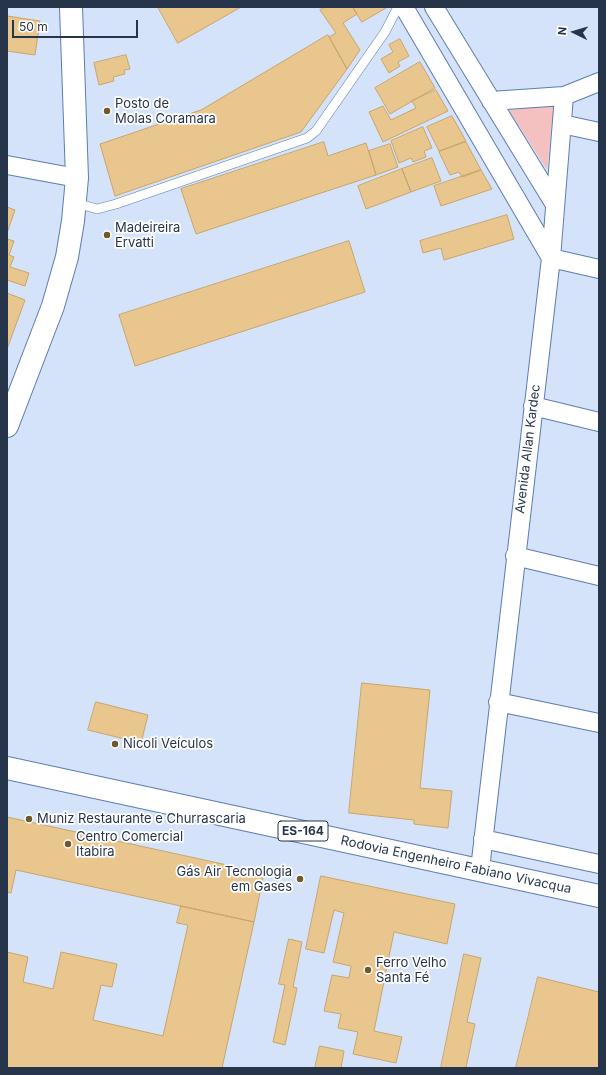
<!DOCTYPE html>
<html>
<head>
<meta charset="utf-8">
<style>
	body { margin:0 }
	#map { position:relative; width:606px; height:1075px; overflow:hidden; background:#d4e3fa; font-family:Inter,sans-serif }
	canvas { display:block }
	.frame { position:absolute; inset:0; border:8px solid #27354b; pointer-events:none }
	.north { position:absolute; left:554px; top:12px; width:40px; height:40px; -webkit-text-stroke:3px #fff; paint-order:stroke; rotate:275deg; font-size:11px; font-weight:700; line-height:16px; text-align:center; color:#27354b }
	.north::after { content:''; display:block; margin:auto; width:14px; height:18px; background:#27354b; clip-path:polygon(50% 0,100% 100%,50% 72%,0 100%) }
	.scale { position:absolute; left:12px; top:20px; width:126px; height:18px; box-sizing:border-box; border:2px solid #27354b; border-top:0; padding-left:5px; font-size:12px; line-height:14px; white-space:nowrap; color:#27354b; -webkit-text-stroke:3px #fff; paint-order:stroke }
</style>
</head>
<body>
<div id="map">
<canvas width="606" height="1075"></canvas>
<div class="frame"></div>
<div class="north">N</div>
<div class="scale">50 m</div>
</div>
<script>
const ctx = document.querySelector('canvas').getContext('2d');
ctx.lineJoin = 'round';
function fillPath(path, color) { ctx.fillStyle = color; ctx.fill(path, 'evenodd'); }
function strokePath(path, color, width, dash) { ctx.strokeStyle = color; ctx.lineWidth = width; ctx.lineCap = dash ? 'butt' : 'round'; ctx.setLineDash(dash || []); ctx.stroke(path); }
function write(font, color, halo, rows, align = 'center') {
  ctx.font = font + ' Inter,sans-serif'; ctx.lineWidth = 3.5; ctx.setLineDash([]); ctx.textBaseline = 'middle'; ctx.strokeStyle = halo; ctx.fillStyle = color; for (const [text, x, y, turn = 0] of rows) {
    ctx.save(); ctx.translate(x, y); ctx.rotate((+turn || 0) * Math.PI / 180); ctx.textAlign = isNaN(turn) ? turn : align; if (halo) ctx.strokeText(text, 0, 0); ctx.fillText(text, 0, 0); ctx.restore();
  }
}
fillPath(new Path2D(`
	M554,105L547,170L509,110Z`), '#f5c1c0');
const building = new Path2D(`
	M158,7H241L178,43Z
	M326,7H353L357,14L343,23L360,50L347,69L329,37L336,33L320,10Z
	M353,7H386V8L362,22Z
	M7,16L40,21L35,55L7,51Z
	M328,35L347,69L301,132L115,196L100,144L201,110Z
	M400,39L409,56L398,62L400,66L389,73L381,59L393,52L389,45Z
	M126,55L130,69L124,70L125,74L113,77L114,81L99,85L94,63Z
	M420,62L435,88L390,114L375,88Z
	M436,90L448,111L383,142L369,112L383,106L391,120L416,108L412,101Z
	M452,116L466,141L439,151L427,127Z
	M423,127L432,148L424,151L426,157L413,162L411,158L399,163L391,141Z
	M324,142L328,156L366,143L376,175L196,234L181,189Z
	M466,142L481,170L462,177L459,172L450,175L439,152Z
	M390,144L398,167L376,175L369,151Z
	M432,158L441,181L411,192L402,169Z
	M402,169L411,192L366,209L358,186Z
	M481,170L492,189L441,206L434,186Z
	M7,207L15,210L7,233Z
	M507,215L514,239L444,260L441,248L423,253L420,241Z
	M7,239L14,241L9,255L14,257L10,267L29,273L25,286L7,280Z
	M349,241L365,292L135,366L119,315Z
	M7,293L25,300L7,349Z
	M362,683L430,690L420,788L452,791L448,828L414,824V820L349,813Z
	M96,702L148,715L141,743L88,730Z
	M7,817L264,873L254,922L16,870L11,893L7,892Z
	M321,876L455,904L447,944L394,932L374,1031L402,1037L396,1063L353,1054L358,1032L338,1028L341,1014L324,1011L332,975L349,978L351,966L333,962L344,913L334,910L324,953L306,949Z
	M181,906L254,922L222,1068H7V952L28,957L23,982L53,989L61,952L117,964L112,987L101,985L93,1020L163,1036L188,925L177,923Z
	M289,939L302,942L293,987L297,988L285,1045L273,1042L285,985L279,984Z
	M464,954L481,958L467,1022L475,1024L466,1068H441Z
	M538,977L599,992V1068H516Z
	M320,1046L344,1051L341,1068H315Z`);
fillPath(building, '#e9c68d');
strokePath(building, '#c8a569', 1);
const lane = new Path2D(`
	M76,203L97,209L116,204L307,138L316,131L385,32L398,7`);
const street = new Path2D(`
	M404,7L551,258L599,269
	M434,7L554,203
	M491,101L564,96
	M562,124L599,132
	M7,165L77,178
	M533,406L599,422
	M515,556L599,576
	M498,702L599,723
	M483,839L599,864
	M480,869L551,258L564,96L599,82`);
const secondary = new Path2D(`
	M7,426L53,306L67,257L73,221L77,178L71,7`);
const highway = new Path2D(`
	M7,768L599,896`);
strokePath(lane, '#5d7db1', 10);
strokePath(street, '#5d7db1', 20);
strokePath(secondary, '#5d7db1', 24);
strokePath(highway, '#5d7db1', 24);
strokePath(lane, '#fff', 9);
strokePath(street, '#fff', 18);
strokePath(secondary, '#fff', 22);
strokePath(highway, '#fff', 22);
for (const [x, y, r, color] of [
	[107,111,4,"#725829"],
	[107,235,4,"#725829"],
	[115,744,4,"#725829"],
	[29,819,4,"#725829"],
	[68,844,4,"#725829"],
	[300,879,4,"#725829"],
	[368,970,4,"#725829"]
]) { const dot = new Path2D(); dot.arc(x, y, r, 0, 2 * Math.PI); ctx.fillStyle = color; ctx.fill(dot); strokePath(dot, '#fff', 1.5); }
for (const [x, y, w] of [
	[303,831,50]
]) { const box = new Path2D(); box.roundRect(x - w / 2, y - 10, w, 20, 3); ctx.fillStyle = '#fff'; ctx.fill(box); strokePath(box, '#27354b', 1); }
write('bold 12px', '#27354b', null, [
	["ES-164",303,831]
]);
write('13px', '#27354b', '#fff', [
	["Posto de",115,104],
	["Molas Coramara",115,119],
	["Madeireira",115,228],
	["Ervatti",115,243],
	["Nicoli Veículos",123,744],
	["Muniz Restaurante e Churrascaria",37,819],
	["Centro Comercial",76,837],
	["Itabira",76,852],
	["Gás Air Tecnologia",292,872,"right"],
	["em Gases",292,887,"right"],
	["Ferro Velho",376,963],
	["Santa Fé",376,978]
], 'left');
write('13px', '#27354b', '#fff', [
	["Avenida Allan Kardec",528,449,-83],
	["Rodovia Engenheiro Fabiano Vivacqua",456,865,12]
]);
</script>
</body>
</html>
